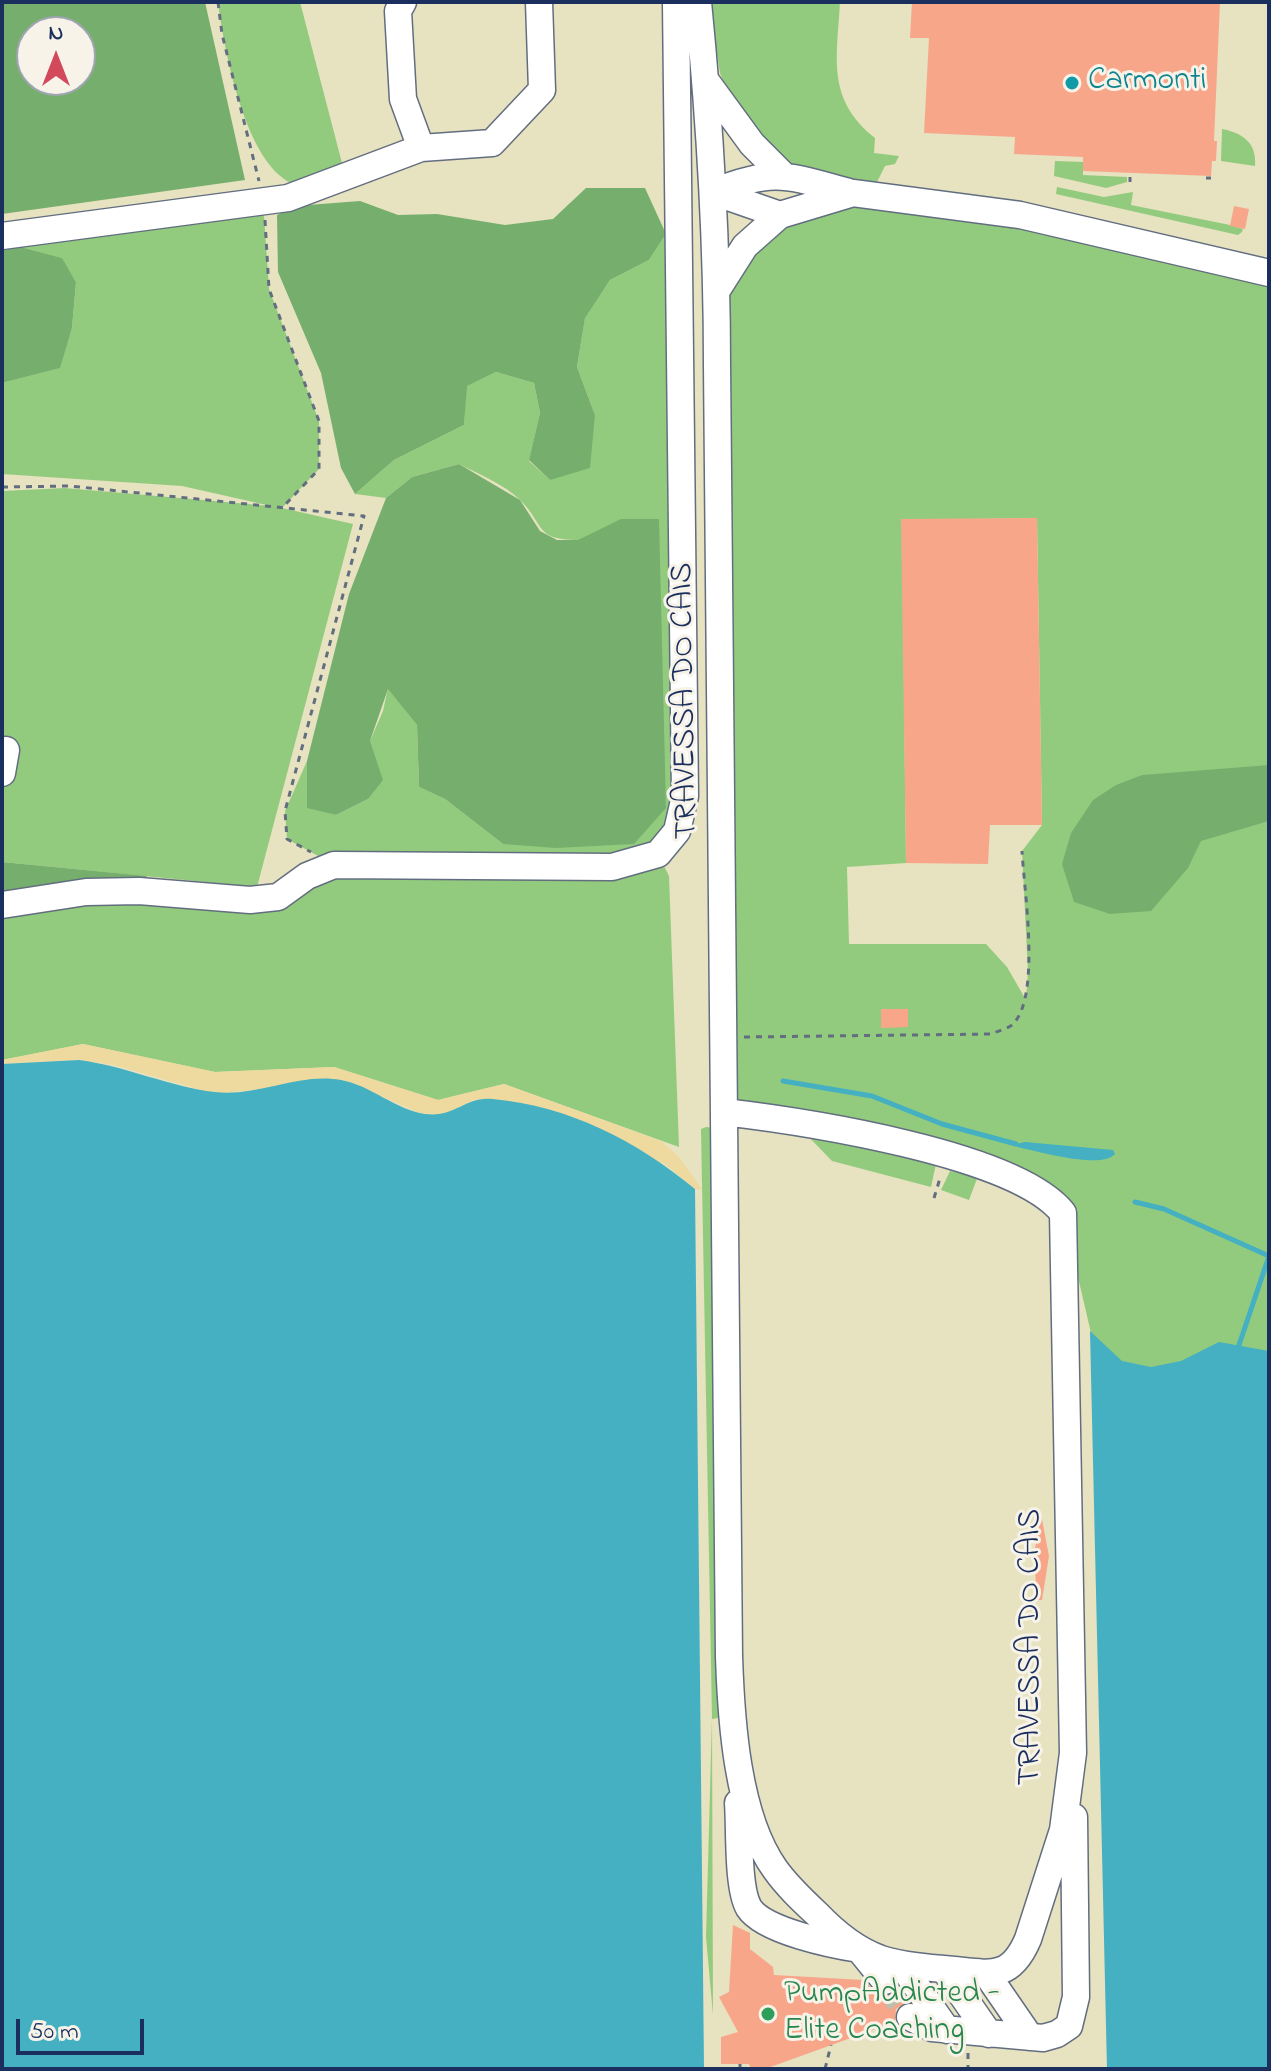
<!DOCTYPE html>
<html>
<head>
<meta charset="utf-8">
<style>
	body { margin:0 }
	#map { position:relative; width:1271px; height:2071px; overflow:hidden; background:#e7e2c0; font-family:"Indie Flower",sans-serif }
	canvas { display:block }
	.frame { position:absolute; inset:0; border:4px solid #1b2f5e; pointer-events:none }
	.north { position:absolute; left:16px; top:16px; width:80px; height:80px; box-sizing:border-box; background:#f7f3e8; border:2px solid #9fa5b1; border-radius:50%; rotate:0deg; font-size:22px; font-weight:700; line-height:32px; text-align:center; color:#1b2f5e }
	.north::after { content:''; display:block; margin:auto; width:28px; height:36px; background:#d1495b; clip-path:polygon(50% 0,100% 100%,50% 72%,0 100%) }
	.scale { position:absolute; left:16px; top:2019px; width:128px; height:36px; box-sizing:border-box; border:4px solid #1b2f5e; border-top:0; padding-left:10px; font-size:24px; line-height:28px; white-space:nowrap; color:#1b2f5e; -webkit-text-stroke:6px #f7f3e8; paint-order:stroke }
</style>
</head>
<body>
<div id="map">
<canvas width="1271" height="2071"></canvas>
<div class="frame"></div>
<div class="north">N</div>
<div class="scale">50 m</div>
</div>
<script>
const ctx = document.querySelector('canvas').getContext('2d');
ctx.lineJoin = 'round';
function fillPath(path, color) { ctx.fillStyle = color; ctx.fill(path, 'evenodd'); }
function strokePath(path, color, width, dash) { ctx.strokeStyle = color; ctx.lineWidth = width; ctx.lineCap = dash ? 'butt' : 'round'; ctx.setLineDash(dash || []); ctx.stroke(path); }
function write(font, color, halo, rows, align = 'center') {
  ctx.font = font + ' "Indie Flower",sans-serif'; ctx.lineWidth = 6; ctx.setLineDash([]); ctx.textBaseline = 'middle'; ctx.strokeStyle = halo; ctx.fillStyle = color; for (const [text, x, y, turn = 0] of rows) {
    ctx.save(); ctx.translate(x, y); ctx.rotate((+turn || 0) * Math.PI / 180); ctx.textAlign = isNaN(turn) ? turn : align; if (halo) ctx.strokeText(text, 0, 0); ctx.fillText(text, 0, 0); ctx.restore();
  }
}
fillPath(new Path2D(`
	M218,2H300L342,163L291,183C245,161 224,50 218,2Z
	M709,2H840C837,58 826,99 875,138L874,153L899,156L895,164L885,166L876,184L827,179L786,165L736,113L720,73Z
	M1222,129C1243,133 1257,143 1255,166L1221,161Z
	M1055,161L1083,162V175L1127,177V182L1106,188L1054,176Z
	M1057,187L1104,197L1133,192L1131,205L1230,225L1243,229L1242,232L1238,235L1056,194Z
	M853,193L1269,273V2069L1110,2062L1091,1333L1063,1213L1035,1189L724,1112L717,290L745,246ZM1037,518L1042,825L1022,851L1028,972L1026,1000L1007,967L986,944H849L847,867L906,863L902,520Z
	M263,201L269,289L319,421V469L282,508L353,524L257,887L2,862V491L65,488L271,506L182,486L2,474V383L59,368L72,328L76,282L61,258L21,247V234Z
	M666,234L685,796L658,854L669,876L679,1147L504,1084L438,1100L334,1067L215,1072L83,1044L2,1060V905L250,900L333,864L287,839L285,811L307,761V807L336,815L368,799L370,741L383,711L388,688L417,725L419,787L445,799L503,844L666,808L663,766L578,540C534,540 545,524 520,500C504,484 478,474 459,464L412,477L386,498L355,494L394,460L464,425L466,386L496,372L534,383L540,413L529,461L550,480L595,415L577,367L585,317L610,280L649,260Z
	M706,1127L715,1128L724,1717L712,1719L713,2015L706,1937L712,1718L701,1129Z
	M805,1133L936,1164L931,1187L832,1161Z
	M950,1171L978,1176L969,1200L941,1190Z`), '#93cb7e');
fillPath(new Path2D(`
	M2,2H205L245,180L2,214ZM32,32H80V80H32Z
	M586,188H645L666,234L649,260L610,280L585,318L577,367L595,415L590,468L550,480L529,460L540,413L534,383L496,372L467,386L464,425L394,460L355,494L341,468L321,373L278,272L277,215L295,206L360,201L398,215L437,214L505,225L553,219Z
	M21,247L62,258L76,282L72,328L60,368L2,383V250Z
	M459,464L520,500L540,531L557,540H578L621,519H659L666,808L634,844L556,848L503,844L445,799L419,787L417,725L388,689L370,741L383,780L368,799L336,815L307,808V761L349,594L386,498L412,477Z
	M1269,765V821L1201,841L1188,868L1151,911L1110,914L1074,902L1062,864L1071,833L1093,800L1116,785L1142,775Z
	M2,862L147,876L139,891L2,905Z`), '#76af6d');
fillPath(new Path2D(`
	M83,1044L215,1072L334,1067L438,1100L504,1084L661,1141L679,1157L702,1189H695L665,1164L474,1100L443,1116L420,1113L343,1080L215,1094L114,1065L79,1060L2,1064V1060Z`), '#eeda9e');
fillPath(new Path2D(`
	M79,1060C126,1066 170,1087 215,1092C257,1097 300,1072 341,1080C370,1085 396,1110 425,1114C456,1118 464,1096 493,1099C569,1106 637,1141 695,1189L704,2069H2V1064Z
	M1025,1142L1113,1150L1115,1154C1101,1170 1037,1151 1017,1147L1016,1144Z
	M1090,1331L1122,1361L1151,1367L1181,1361L1219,1342L1269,1351V2069H1107Z`), '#44b0c2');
strokePath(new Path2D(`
	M783,1081L872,1096L942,1124L1016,1144
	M1135,1202L1164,1209L1269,1256L1239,1345`), '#44b0c2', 5);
fillPath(new Path2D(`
	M912,2H1220L1214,141H1217L1216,161H1212L1211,176L1083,171V157L1014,154L1015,137L924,133L929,38H910Z
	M1234,206L1249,209L1245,229L1230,226Z
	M1037,518L1042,825H990L988,864L906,863L901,519Z
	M881,1009H908V1027L881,1028Z
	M1041,1514L1049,1556L1042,1600H1037L1034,1555Z
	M733,1925L750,1933V1949L773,1967L774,1975L863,1980L880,1996L888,1997L899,1989L908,2001L896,2009L895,2022L765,2069H751L749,2064H721V2037L738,2032L719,1997L729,1992Z`), '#f7a68a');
strokePath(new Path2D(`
	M885,1981L910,2017`), '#bebeac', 26, [26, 13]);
const minor = new Path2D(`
	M403,2L398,11L403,99L421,148L492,143L542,90L539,2
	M698,2C710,123 717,244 717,365L729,1656C731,1719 737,1816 775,1869C787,1886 802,1900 817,1914C835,1933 856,1950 881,1959C904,1966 930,1968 954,1970C992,1974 1011,1979 1028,1939L1063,1830L1073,1753L1063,1213C1016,1153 801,1121 724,1112
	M706,81L752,144L783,175
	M714,192C774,167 789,176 849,192
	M714,192L780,215
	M2,236L288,198L421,148
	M717,290L745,246L780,215L853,193L1020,215L1269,273
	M2,773L6,750
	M2,905L86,892L139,891L250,900L278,897L307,876L334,865L612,867L658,854L677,831L685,796L676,2
	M738,1803C740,1828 737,1888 749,1908C764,1931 833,1945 859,1949L885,1981
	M901,1964L947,2030
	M944,1969L989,2034
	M986,1973L1030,2037
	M910,2017L932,2028L1043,2038L1057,2034L1069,2026L1076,1997L1074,1817`);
strokePath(minor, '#626e80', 29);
strokePath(new Path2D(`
	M218,2L222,34L259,181
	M1206,178H1211
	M1130,182V177
	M265,220L269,289L319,421V469L282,508
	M2,487L70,486L364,516L285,811L287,839L311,852
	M744,1037L991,1034C997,1031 1008,1029 1013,1024C1041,996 1024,890 1022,851
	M934,1198L941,1175
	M968,2053V2069
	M740,2064V2069
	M825,2069L831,2045`), '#626e80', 3, [6, 6]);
strokePath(minor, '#fff', 26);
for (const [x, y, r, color] of [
	[1072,83,8,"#0f9aa8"],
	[768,2014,8,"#2e9e5b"]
]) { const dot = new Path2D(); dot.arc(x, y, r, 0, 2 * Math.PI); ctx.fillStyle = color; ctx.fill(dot); strokePath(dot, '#f7f3e8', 3); }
write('32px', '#0d838f', '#f7f3e8', [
	["Carmonti",1088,83]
], 'left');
write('32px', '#1b2f5e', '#f7f3e8', [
	["TRAVESSA DO CAIS",687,701,-91],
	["TRAVESSA DO CAIS",1033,1647,-90]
]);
write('32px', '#27864d', '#f7f3e8', [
	["PumpAddicted -",784,1996],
	["Elite Coaching",784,2033]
], 'left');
</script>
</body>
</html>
